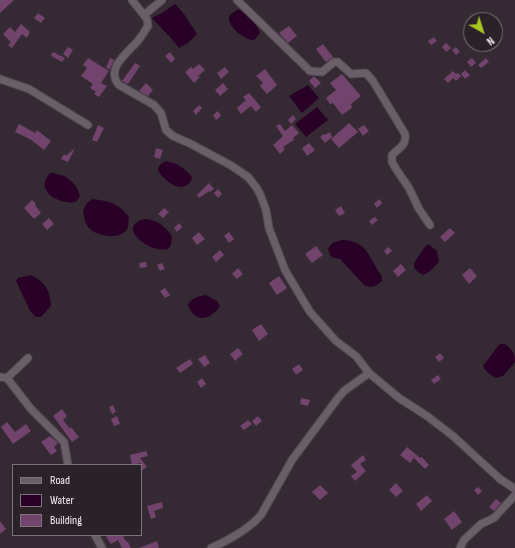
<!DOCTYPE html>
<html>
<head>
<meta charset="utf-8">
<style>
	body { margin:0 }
	#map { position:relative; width:515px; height:548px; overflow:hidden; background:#352a33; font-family:"Sofia Sans Condensed",sans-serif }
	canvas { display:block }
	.legend { position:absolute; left:12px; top:464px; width:130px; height:72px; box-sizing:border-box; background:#2b2129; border:1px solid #7d747b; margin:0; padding:5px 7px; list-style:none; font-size:12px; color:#f7f0f6 }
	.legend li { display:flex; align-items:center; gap:8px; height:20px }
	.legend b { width:20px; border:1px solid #7d747b }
	.north { position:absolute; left:463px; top:12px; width:40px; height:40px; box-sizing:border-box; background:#2b2129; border:1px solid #7d747b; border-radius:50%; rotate:141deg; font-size:11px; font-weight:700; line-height:16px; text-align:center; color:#f7f0f6 }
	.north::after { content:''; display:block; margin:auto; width:14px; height:18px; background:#a6c821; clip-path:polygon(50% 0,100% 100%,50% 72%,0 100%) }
</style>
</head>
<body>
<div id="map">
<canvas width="515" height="548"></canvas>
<ul class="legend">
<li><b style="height:5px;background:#6a5e68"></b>Road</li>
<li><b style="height:11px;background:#290126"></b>Water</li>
<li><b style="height:11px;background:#72436c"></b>Building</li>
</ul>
<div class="north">N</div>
</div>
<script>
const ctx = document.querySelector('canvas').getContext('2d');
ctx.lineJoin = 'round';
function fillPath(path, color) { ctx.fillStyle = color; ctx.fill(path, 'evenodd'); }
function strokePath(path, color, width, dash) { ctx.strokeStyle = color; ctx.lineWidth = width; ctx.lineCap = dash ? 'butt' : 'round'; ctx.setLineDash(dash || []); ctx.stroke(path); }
fillPath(new Path2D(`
	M175,4L184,14L197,34L188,43L179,48L170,37L152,18L162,13Z
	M238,9C248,13 256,23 260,33L254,40C245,41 224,24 230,15C232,13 236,11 238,9Z
	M308,85L319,98L302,113L289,96Z
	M317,107L328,120L306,137L295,124Z
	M166,161C177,163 185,168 192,177C192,181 190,183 187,185C177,192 164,179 158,171C158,165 161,164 166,161Z
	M50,173C64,173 77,182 80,196L76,202C61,205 33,192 50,173Z
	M92,199C110,201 118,203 129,217C128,220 129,224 128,227C123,241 97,237 89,228C85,224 84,216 83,210L87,203Z
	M144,219C156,219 167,227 172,237L171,245L168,249C150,254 115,227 144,219Z
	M342,240C369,241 368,258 382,276V281C377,286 372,288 365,286L340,259L331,257L328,249L332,243Z
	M428,244L437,251L439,262L429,272L423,275C410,268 413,264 420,254C423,250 424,247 428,244Z
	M31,275C45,283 50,289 51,306L41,317H36L30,311L16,281L18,278Z
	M206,295L217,301L220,306C210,321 194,323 188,305C191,298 199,296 206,295Z
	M501,344H505C512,350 515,352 515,362L503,376L497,378C491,376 486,372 483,366L498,346Z`), '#290126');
fillPath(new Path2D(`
	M0,0H14L0,13Z
	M38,13L45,18L41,23L34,18Z
	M21,24L30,32L27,38L22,34L12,48L8,45L11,42L3,34L10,27L15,32Z
	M289,26L297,36L288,43L279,33Z
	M434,37L437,41L431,45L428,41Z
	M446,43L451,48L446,52L442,47Z
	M323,44L333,57L326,62L316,49Z
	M68,47L73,50L68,58L63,54Z
	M456,47L460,52L456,55L452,50Z
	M53,52L65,58L62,62L51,56Z
	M170,52L175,59L171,63L165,56Z
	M88,58L109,71L101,83L107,86L99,97L94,94L96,92L90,88L93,84L81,76L87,68L83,65Z
	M110,58L114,60L110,69L106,68Z
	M472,58L476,63L471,67L467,62Z
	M486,58L489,62L481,68L478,65Z
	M135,63L140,66L128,84L122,81Z
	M199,64L205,70L198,76L200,77L194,83L185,72L191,67L193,69Z
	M225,67L229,72L221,79L217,73Z
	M265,69L277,85L267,94L260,86L263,83L256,76Z
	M465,70L470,75L465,79L461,74Z
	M453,71L456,74L458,73L461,76L456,81L453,78L448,83L444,79Z
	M342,74L361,96L351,104L352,108L342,115L333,103L330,104L326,98L336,90L330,83Z
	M314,76L321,83L315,88L309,81Z
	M146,83L153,90L148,96L139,91Z
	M223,83L228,89L220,96L215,90Z
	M249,93L261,107L256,112L251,106L241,114L237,108L246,100L243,97Z
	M199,105L202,108L196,115L193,111Z
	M218,111L221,116L216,120L213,115Z
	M293,115L296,119L291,124L288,120Z
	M349,123L358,132L339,148L331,139Z
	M19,124L35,133L37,130L51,141L44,150L30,139L15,132Z
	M280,124L285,131L292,125L299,133L293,138L294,140L283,147L285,149L280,154L273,145L283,136L276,126Z
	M98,125L104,128L97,142L92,140Z
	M364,125L369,131L363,136L358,129Z
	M330,132L332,137L325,143L320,137L324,134L325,135Z
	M309,143L315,150L307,156L302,148Z
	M75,148L68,162L61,159L64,154L66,156Z
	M156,148L163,150L160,159L154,157Z
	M209,183L214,189L210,192L209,191L199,198L197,195Z
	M218,189L222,194L218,198L214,193Z
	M379,199L382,203L377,208L374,204Z
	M32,200L36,204L35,205L41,213L35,218H33L24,208Z
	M341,206L345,213L339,216L335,210Z
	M164,208L169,212L163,218L158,214Z
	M375,217L378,220L372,225L369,221Z
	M49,218L54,224L47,230L42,224Z
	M179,223L182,227L177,232L174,228Z
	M450,228L455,233L445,242L440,237Z
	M199,232L205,239L197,245L192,238Z
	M229,232L234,239L229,243L224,236Z
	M316,246L323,255L312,263L305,254Z
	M388,247L392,251L387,255L384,251Z
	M220,250L224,255L216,262L212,257Z
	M146,262L147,267L140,268L139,263Z
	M162,263L165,269L160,271L157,265Z
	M401,264L406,270L398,277L393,271Z
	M238,268L243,274L237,279L232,274Z
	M470,268L477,276L469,284L462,275Z
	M279,276L287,288L277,295L269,283Z
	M165,288L170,295L165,298L160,291Z
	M261,324L268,334L259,341L252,330Z
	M238,348L243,354L235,361L230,354Z
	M440,353L444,358L439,362L435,357Z
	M205,355L210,363L204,367L198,359Z
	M190,359L193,364L180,373L176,368Z
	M299,364L303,370L296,375L292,369Z
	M438,375L441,379L434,384L431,380Z
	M202,378L206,384L201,388L197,382Z
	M301,398L310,400L308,406L300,404Z
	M113,405L116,412L112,414L109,407Z
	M62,409L67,416L63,420L70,429L71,427L79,437L72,442L53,416Z
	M117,416L120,424L114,426L111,419Z
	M258,416L262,421L256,426L252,421Z
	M248,420L252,424L244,430L240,426Z
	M7,422L15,432L26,424L31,431L13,444L1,427Z
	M50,436L58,443L54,447L57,451L51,455L41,442Z
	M407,447L420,458L422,457L429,465L425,469L414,458L410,463L400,455Z
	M146,451L148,456L140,458L147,467L141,471V463L132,465L130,455Z
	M363,455L366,460L360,464L366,471L355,481L351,476L357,472L351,465Z
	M396,483L403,491L396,497L389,490Z
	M320,485L328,493L320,500L312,492Z
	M478,487L482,491L478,495L474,490Z
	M427,495L432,501L421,511L416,504Z
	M496,499L501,503L494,511L489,507Z
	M162,502L163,508L154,511L156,517L151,519L147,506Z
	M454,511L462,522L452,530L444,519Z
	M0,521L6,529L0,534Z
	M109,535H126L123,537L127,542H128L131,548H122L118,540L111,544L106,537Z
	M157,541L159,548H139Z`), '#72436c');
const street = new Path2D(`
	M132,0L147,19L148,26C145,31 141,37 137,42C127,53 105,69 119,85L154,105L161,113L166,130L173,136L191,144L232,166L248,177L256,187L260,194L266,210L269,228L285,270L310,312L336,341L356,356L369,373L399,398L427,416L453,436L500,479L515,489
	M237,0L310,71L322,72L334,62H338L351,74L366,73L373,81L405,134C407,145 399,148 392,155V162L396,169L409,188L419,209L430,225
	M144,15L162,0
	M0,79L29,89L88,125
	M0,377L7,378L28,358
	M7,378L31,409L64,442L68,465
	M95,535L102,548
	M211,548C229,540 248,530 261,515L292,460L338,398L344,391L369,373
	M460,548L464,540L481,524L494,518L515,495`);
strokePath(street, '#514850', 9);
strokePath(street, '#6a5e68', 7);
</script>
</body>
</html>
